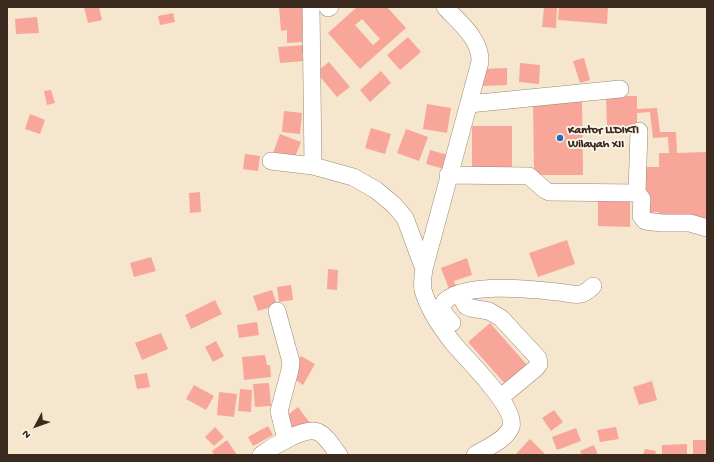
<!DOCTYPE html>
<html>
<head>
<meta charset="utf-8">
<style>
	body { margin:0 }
	#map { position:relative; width:714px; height:462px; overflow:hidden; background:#f6e6ce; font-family:"Gochi Hand",sans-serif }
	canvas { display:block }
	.frame { position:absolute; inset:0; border:8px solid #3b2a1e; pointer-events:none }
	.north { position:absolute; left:16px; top:406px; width:40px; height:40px; -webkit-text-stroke:3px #fbf7ec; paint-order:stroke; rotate:229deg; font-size:11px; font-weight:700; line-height:16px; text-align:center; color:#3b2a1e }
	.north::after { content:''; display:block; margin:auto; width:14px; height:18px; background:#3b2a1e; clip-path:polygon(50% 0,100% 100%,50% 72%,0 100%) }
</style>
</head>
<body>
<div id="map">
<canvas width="714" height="462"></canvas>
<div class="frame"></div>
<div class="north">N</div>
</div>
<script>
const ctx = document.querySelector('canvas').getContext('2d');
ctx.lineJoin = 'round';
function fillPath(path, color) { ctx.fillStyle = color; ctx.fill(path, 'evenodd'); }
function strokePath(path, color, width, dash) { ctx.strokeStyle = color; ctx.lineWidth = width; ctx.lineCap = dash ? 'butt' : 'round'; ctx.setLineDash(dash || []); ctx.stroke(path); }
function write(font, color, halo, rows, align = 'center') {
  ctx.font = font + ' "Gochi Hand",sans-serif'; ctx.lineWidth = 3.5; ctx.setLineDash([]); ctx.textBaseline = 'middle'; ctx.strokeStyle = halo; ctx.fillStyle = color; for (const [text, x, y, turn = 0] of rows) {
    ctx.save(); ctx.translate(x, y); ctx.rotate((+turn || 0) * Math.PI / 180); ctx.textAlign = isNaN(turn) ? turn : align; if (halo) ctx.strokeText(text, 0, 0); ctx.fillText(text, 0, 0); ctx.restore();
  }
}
fillPath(new Path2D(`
	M84,7H99L102,20L88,23Z
	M279,7H307L309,29H302V42L287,43V30L281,31Z
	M357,7H387L406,28L360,69L328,33ZM362,19L380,39L373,45L355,25Z
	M544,7H557L556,28L542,27Z
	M559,7L594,8L595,7H608L607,24L558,20Z
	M173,13L175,22L160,25L158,16Z
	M37,17L39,33L16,34L15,19Z
	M408,37L421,52L400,70L387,55Z
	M306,45L307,53L302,54L303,61L280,63L278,47Z
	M584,58L590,80L580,83L573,61Z
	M329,62L350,87L337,97L316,72Z
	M520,63L540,65L539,84L519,82Z
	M507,68V85L482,86L481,69Z
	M381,71L391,83L370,102L360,90Z
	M51,90L55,103L47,105L44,91Z
	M606,96H637V109L657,108L660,132H676L677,153L707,152V221H660L659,212L645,213L644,167H659V153H669L668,137L653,138L650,112L637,113V128H607Z
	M533,101H582L583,175H534Z
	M427,104L451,108L447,133L423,129Z
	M284,111L302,113L300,134L282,132Z
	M30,114L45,120L40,134L25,129Z
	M472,126H512V170H472Z
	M371,128L391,134L385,154L365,148Z
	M406,129L428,137L419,161L397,153Z
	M280,134L301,142L293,162L273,153Z
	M430,150L448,155L444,169L426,164Z
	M245,154L260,156L258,171L243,169Z
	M200,192L201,212L190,213L189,193Z
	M598,199L630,200V227L598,226Z
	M567,240L575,264L538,277L529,253Z
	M151,257L156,271L134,277L130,263Z
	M467,258L472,275L454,281L456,287L449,289L441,268Z
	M328,269L338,270L337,290L327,289Z
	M291,285L293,300L279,302L277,287Z
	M272,290L277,305L258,311L253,296Z
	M215,300L222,314L191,329L185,315Z
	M257,322L259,335L239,338L237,325Z
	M490,323L528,366L506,385L468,342Z
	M161,333L168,349L142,360L135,343Z
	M216,341L224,356L213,362L205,347Z
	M265,355L267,365H270L271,377L244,380L242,357Z
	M301,356L315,364L303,385L289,375Z
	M147,373L150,387L137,389L134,375Z
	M652,381L657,400L639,405L633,387Z
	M269,383L271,406L255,407L253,384Z
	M194,385L214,396L206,410L186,399Z
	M240,389L252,390L251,412L238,411Z
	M219,392L237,394L234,417L217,415Z
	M298,407L310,423L296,434L284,418Z
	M554,410L563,422L551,431L542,418Z
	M268,426L273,435L253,446L248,437Z
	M215,427L224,437L214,446L205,437Z
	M616,427L619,439L600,442L597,430Z
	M576,428L581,441L557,450L552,437Z
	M530,439L546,455H515Z
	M227,440L237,455H214L212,451Z
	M693,440H707V455H693Z
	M687,444V455H662V445Z
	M594,445L598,455H582L580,451Z
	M645,449L656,451L655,455H643Z`), '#f7a699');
const minor = new Path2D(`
	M311,7L313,166
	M445,7C459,22 481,39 480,62L424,269C423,275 422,284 423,290C428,308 442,329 453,343C466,359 517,407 511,427C506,440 486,448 475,455
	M328,8L330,7
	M469,104L620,89
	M271,161L313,166L353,177L376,190L394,205L405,218L424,269
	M448,175L529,176L545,190L549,192L637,193L642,199L641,216L645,221L662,223H690L707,228
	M637,193L639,131
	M459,294L466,306L471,308L489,311L501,318L538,358L539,364L536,368L500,398
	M277,311L291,362L290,370L279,411L286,440
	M452,323L444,314L442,305C456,281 532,289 557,292C564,292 573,296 581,294C585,293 590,289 593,286
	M261,455C272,447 305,426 318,432C327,436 333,448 339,455`);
strokePath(minor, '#988876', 18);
strokePath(minor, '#fff', 17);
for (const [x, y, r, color] of [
	[560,138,4,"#1f6fb2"]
]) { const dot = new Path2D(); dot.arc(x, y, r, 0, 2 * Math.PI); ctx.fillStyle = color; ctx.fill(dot); strokePath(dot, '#fbf7ec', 1.5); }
write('bold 12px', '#3b2a1e', '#fbf7ec', [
	["Kantor LLDIKTI",568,131],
	["Wilayah XII",568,145]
], 'left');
</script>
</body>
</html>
